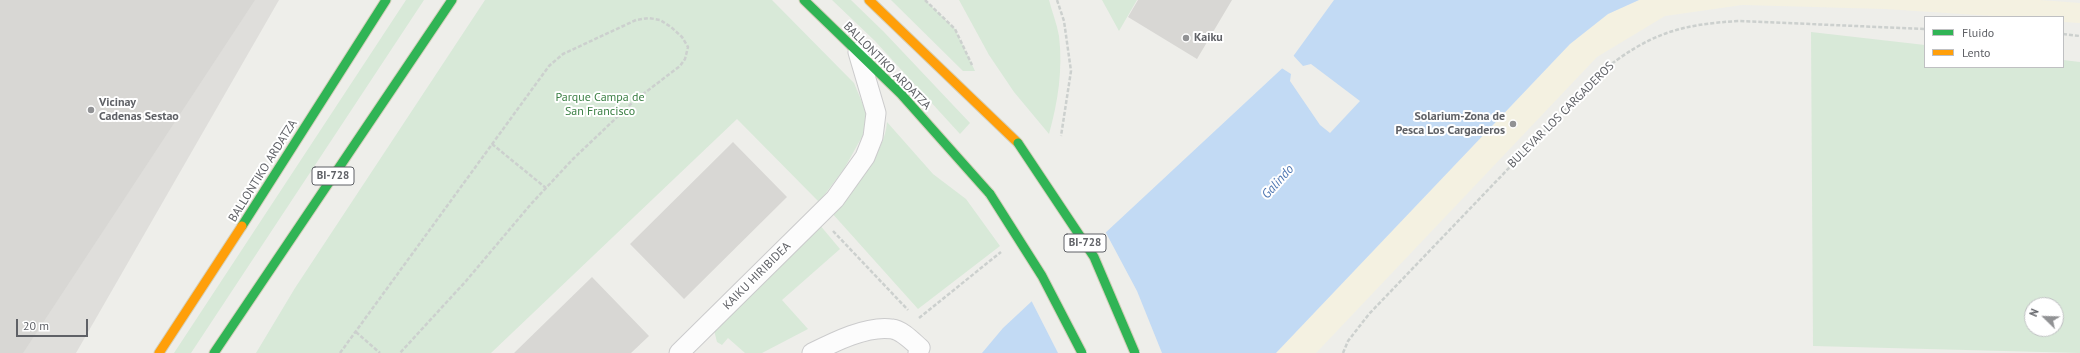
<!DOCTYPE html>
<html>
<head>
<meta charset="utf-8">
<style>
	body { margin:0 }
	#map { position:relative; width:2080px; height:353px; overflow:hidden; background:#eeeeea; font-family:"PT Sans",sans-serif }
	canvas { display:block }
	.legend { position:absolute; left:1924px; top:16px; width:140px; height:52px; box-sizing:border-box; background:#fff; border:1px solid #bfc0c2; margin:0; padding:5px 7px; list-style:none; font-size:12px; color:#5f6166 }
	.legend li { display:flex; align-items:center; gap:8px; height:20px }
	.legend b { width:20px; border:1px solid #bfc0c2 }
	.north { position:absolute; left:2024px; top:297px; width:40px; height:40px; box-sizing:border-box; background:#fff; border:1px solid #bfc0c2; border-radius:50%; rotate:293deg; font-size:11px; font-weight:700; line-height:16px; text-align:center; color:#5f6166 }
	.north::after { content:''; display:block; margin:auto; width:14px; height:18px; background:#919294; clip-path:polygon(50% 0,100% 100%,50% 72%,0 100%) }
	.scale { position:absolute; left:16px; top:319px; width:72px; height:18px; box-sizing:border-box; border:2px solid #5f6166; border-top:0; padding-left:5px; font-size:12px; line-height:14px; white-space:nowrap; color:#5f6166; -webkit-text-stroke:3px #fff; paint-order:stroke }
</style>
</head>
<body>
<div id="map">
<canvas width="2080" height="353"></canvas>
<ul class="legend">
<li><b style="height:5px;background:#30b455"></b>Fluido</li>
<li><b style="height:5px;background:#ff9f0a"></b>Lento</li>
</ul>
<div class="north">N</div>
<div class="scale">20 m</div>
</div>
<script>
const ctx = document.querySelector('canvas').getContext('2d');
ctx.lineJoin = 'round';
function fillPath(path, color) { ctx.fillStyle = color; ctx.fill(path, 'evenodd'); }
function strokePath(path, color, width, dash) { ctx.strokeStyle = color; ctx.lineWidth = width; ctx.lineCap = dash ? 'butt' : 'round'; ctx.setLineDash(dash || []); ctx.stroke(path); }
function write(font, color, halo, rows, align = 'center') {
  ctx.font = font + ' "PT Sans",sans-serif'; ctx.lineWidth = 4; ctx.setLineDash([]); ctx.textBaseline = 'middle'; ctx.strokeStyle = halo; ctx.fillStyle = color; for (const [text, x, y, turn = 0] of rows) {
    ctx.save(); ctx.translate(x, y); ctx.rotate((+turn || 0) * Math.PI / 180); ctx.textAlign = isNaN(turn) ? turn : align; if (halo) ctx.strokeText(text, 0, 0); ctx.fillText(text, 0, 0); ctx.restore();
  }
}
fillPath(new Path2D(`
	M0,0H279L76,353H0Z`), '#dfdedb');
fillPath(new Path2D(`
	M406,0H424L191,353H174Z
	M485,0H772L854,83L867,114L863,135L844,169L819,202L737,119L491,353H256L295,288Z
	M832,0H851L884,32L970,123L960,134L875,41Z
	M891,0H925L955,29L975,71H963Z
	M959,0H1049C1052,12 1057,24 1059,36C1063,69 1058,102 1049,134L1014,92L989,55Z
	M1102,0H1137L1119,31Z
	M1811,32L1925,45V67H2063V60L2080,62V353L1813,346ZM2032,305H2056V329H2032Z
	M887,122L933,174L966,199L1000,246L918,309L831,212C851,187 885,155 887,122Z
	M819,224L840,249L782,300L808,329L762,353H745L728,338L722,345L717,342L714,330Z`), '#d8e9d8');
fillPath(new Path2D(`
	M1639,0H2040L2080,3V23L2063,22V17H2008L1885,9L1742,5L1665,16L1597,57L1316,353H1276L1570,44L1608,14Z`), '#f4f1e1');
fillPath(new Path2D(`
	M1334,0H1639L1608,14L1570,44L1276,353H982L1003,328L1289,62Z`), '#c2daf4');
fillPath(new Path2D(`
	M1292,54L1303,66L1311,64L1360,101L1330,133L1320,125L1290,81L1291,74L1280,67Z
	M1105,231L1137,291L1162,353H1058L1031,300Z`), '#eeeeea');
fillPath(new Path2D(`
	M0,0H255L23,353H0Z
	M1138,0H1232L1197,59L1128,17Z
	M733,142L787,197L684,299L630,244Z
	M592,277L649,336L631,353H514Z`), '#d8d7d4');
const street = new Path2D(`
	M679,353L835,199L865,157L873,137L876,113L858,52
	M812,353C834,342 868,325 892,329C902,330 913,342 920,348L918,353`);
const fast = new Path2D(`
	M804,0L901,94L990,194
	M242,226L386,0
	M214,353L452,0`);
const slow = new Path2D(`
	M869,0L1018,143
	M159,353L242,226`);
strokePath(street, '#cbcbcc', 21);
strokePath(fast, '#d4cfba', 11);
strokePath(slow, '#d4cfba', 11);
strokePath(new Path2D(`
	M925,0L955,29L972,65
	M1057,0L1064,21L1071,71L1061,136
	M2063,34L2080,36
	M492,144L546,188
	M833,231L908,310
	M919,318L1001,252
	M356,332L380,353
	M340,353L549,66L563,54L636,20L649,18L660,20L671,27L682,37L688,47L685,59L680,66L634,101L573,159L531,204L466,281L400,353
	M1343,353L1348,341L1369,314L1600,73C1648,34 1680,24 1740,21L1925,29`), '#ccd0ce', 2.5, [4, 2]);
strokePath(street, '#fcfcfc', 19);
strokePath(fast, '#30b455', 9);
strokePath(slow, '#ff9f0a', 9);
const fastBridge = new Path2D(`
	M1018,143L1094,257L1135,353
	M990,194L1042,276L1082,353`);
strokePath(fastBridge, '#d4cfba', 11, []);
strokePath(fastBridge, '#30b455', 9);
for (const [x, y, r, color] of [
	[1186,38,4,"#919294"],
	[91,110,4,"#919294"],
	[1513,124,4,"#919294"]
]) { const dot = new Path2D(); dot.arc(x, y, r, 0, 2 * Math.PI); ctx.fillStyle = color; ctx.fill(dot); strokePath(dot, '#fff', 1.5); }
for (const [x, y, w] of [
	[333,176,42],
	[1085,243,42]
]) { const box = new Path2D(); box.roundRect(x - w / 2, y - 9, w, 18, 3); ctx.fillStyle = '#fff'; ctx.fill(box); strokePath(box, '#5f6166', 1); }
write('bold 11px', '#5f6166', null, [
	["BI-728",333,176],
	["BI-728",1085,243]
]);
write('bold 12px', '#5f6166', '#fff', [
	["Kaiku",1194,38],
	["Vicinay",99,103],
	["Cadenas Sestao",99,117],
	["Solarium-Zona de",1505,117,"right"],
	["Pesca Los Cargaderos",1505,131,"right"]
], 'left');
write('12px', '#5f6166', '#fff', [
	["BALLONTIKO ARDATZA",887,66,45],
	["BULEVAR LOS CARGADEROS",1561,115,-45],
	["BALLONTIKO ARDATZA",263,171,-58],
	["KAIKU HIRIBIDEA",757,276,-45]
]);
write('12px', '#3c8045', '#fff', [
	["Parque Campa de",600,98],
	["San Francisco",600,112]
]);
write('italic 13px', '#4f77b2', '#fff', [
	["Galindo",1278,182,-48]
]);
</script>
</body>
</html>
